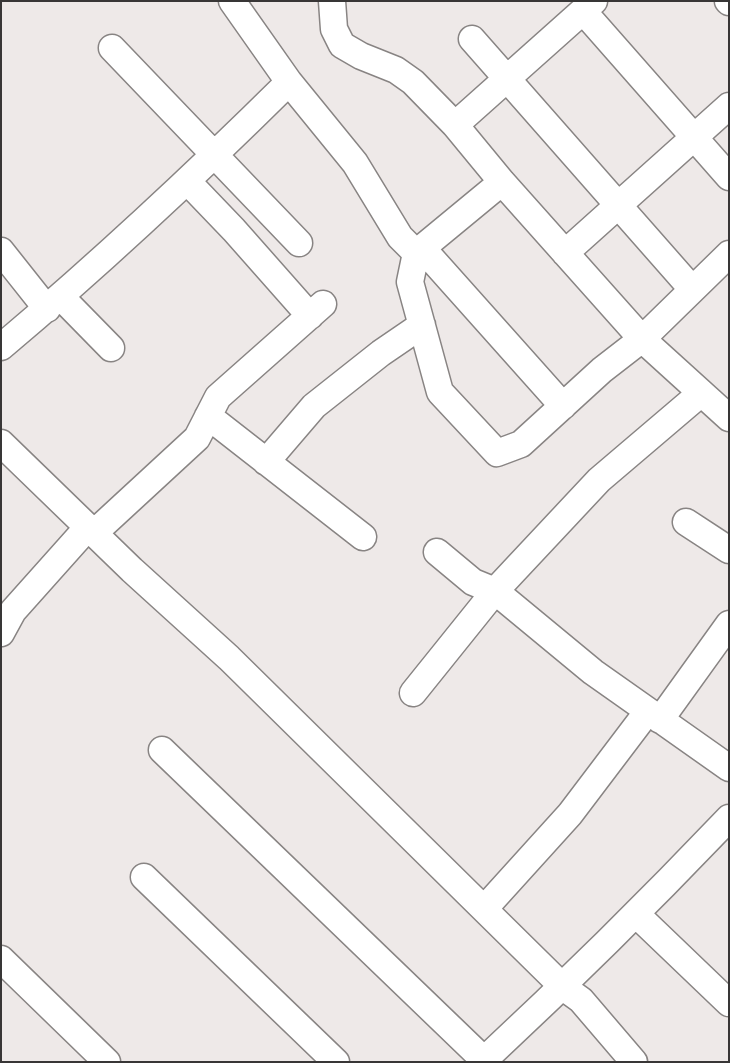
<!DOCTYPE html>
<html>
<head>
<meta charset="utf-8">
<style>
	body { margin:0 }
	#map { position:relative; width:730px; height:1063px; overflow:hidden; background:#eee9e8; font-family:Rubik,sans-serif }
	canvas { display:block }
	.frame { position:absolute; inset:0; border:2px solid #383636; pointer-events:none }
</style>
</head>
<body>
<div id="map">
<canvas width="730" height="1063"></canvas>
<div class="frame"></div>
</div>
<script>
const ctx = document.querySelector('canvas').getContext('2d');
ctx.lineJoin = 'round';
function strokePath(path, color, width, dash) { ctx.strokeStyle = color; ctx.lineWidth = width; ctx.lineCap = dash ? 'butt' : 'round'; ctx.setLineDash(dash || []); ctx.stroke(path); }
const minor = new Path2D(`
	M232,1L289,82L355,163L400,237L416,253
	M332,1L334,29L342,45L361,56L396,70L413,82L455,125L502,182L642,339L729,418
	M728,1L729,2
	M583,11L729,177
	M472,39L692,289
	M112,48L299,243
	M455,125L594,1
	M187,181L234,230L310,316
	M502,182L416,253L410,282L440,392L497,453L521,444L602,370L642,339L729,254
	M422,248L563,406
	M1,251L47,309
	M565,253L729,106
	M61,297L111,348
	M1,347C101,263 196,174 289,82
	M208,416L363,537
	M1,443L132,570L229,658L563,987L581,1000L634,1062
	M266,462L314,406L381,353L422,325
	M686,522L729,550
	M94,533L197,438L218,397L323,304
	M437,552L473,582L495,591L593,672L729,768
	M1,633L13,611L88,527
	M413,693L495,591L599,480L700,394
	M660,720L729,624
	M162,750L484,1060
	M144,877L336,1062
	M484,909L570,814L648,711
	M636,914L729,1003
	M1,959L107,1062
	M482,1062C567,983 649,902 729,818`);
strokePath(minor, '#888483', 29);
strokePath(minor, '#fff', 26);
</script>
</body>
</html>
